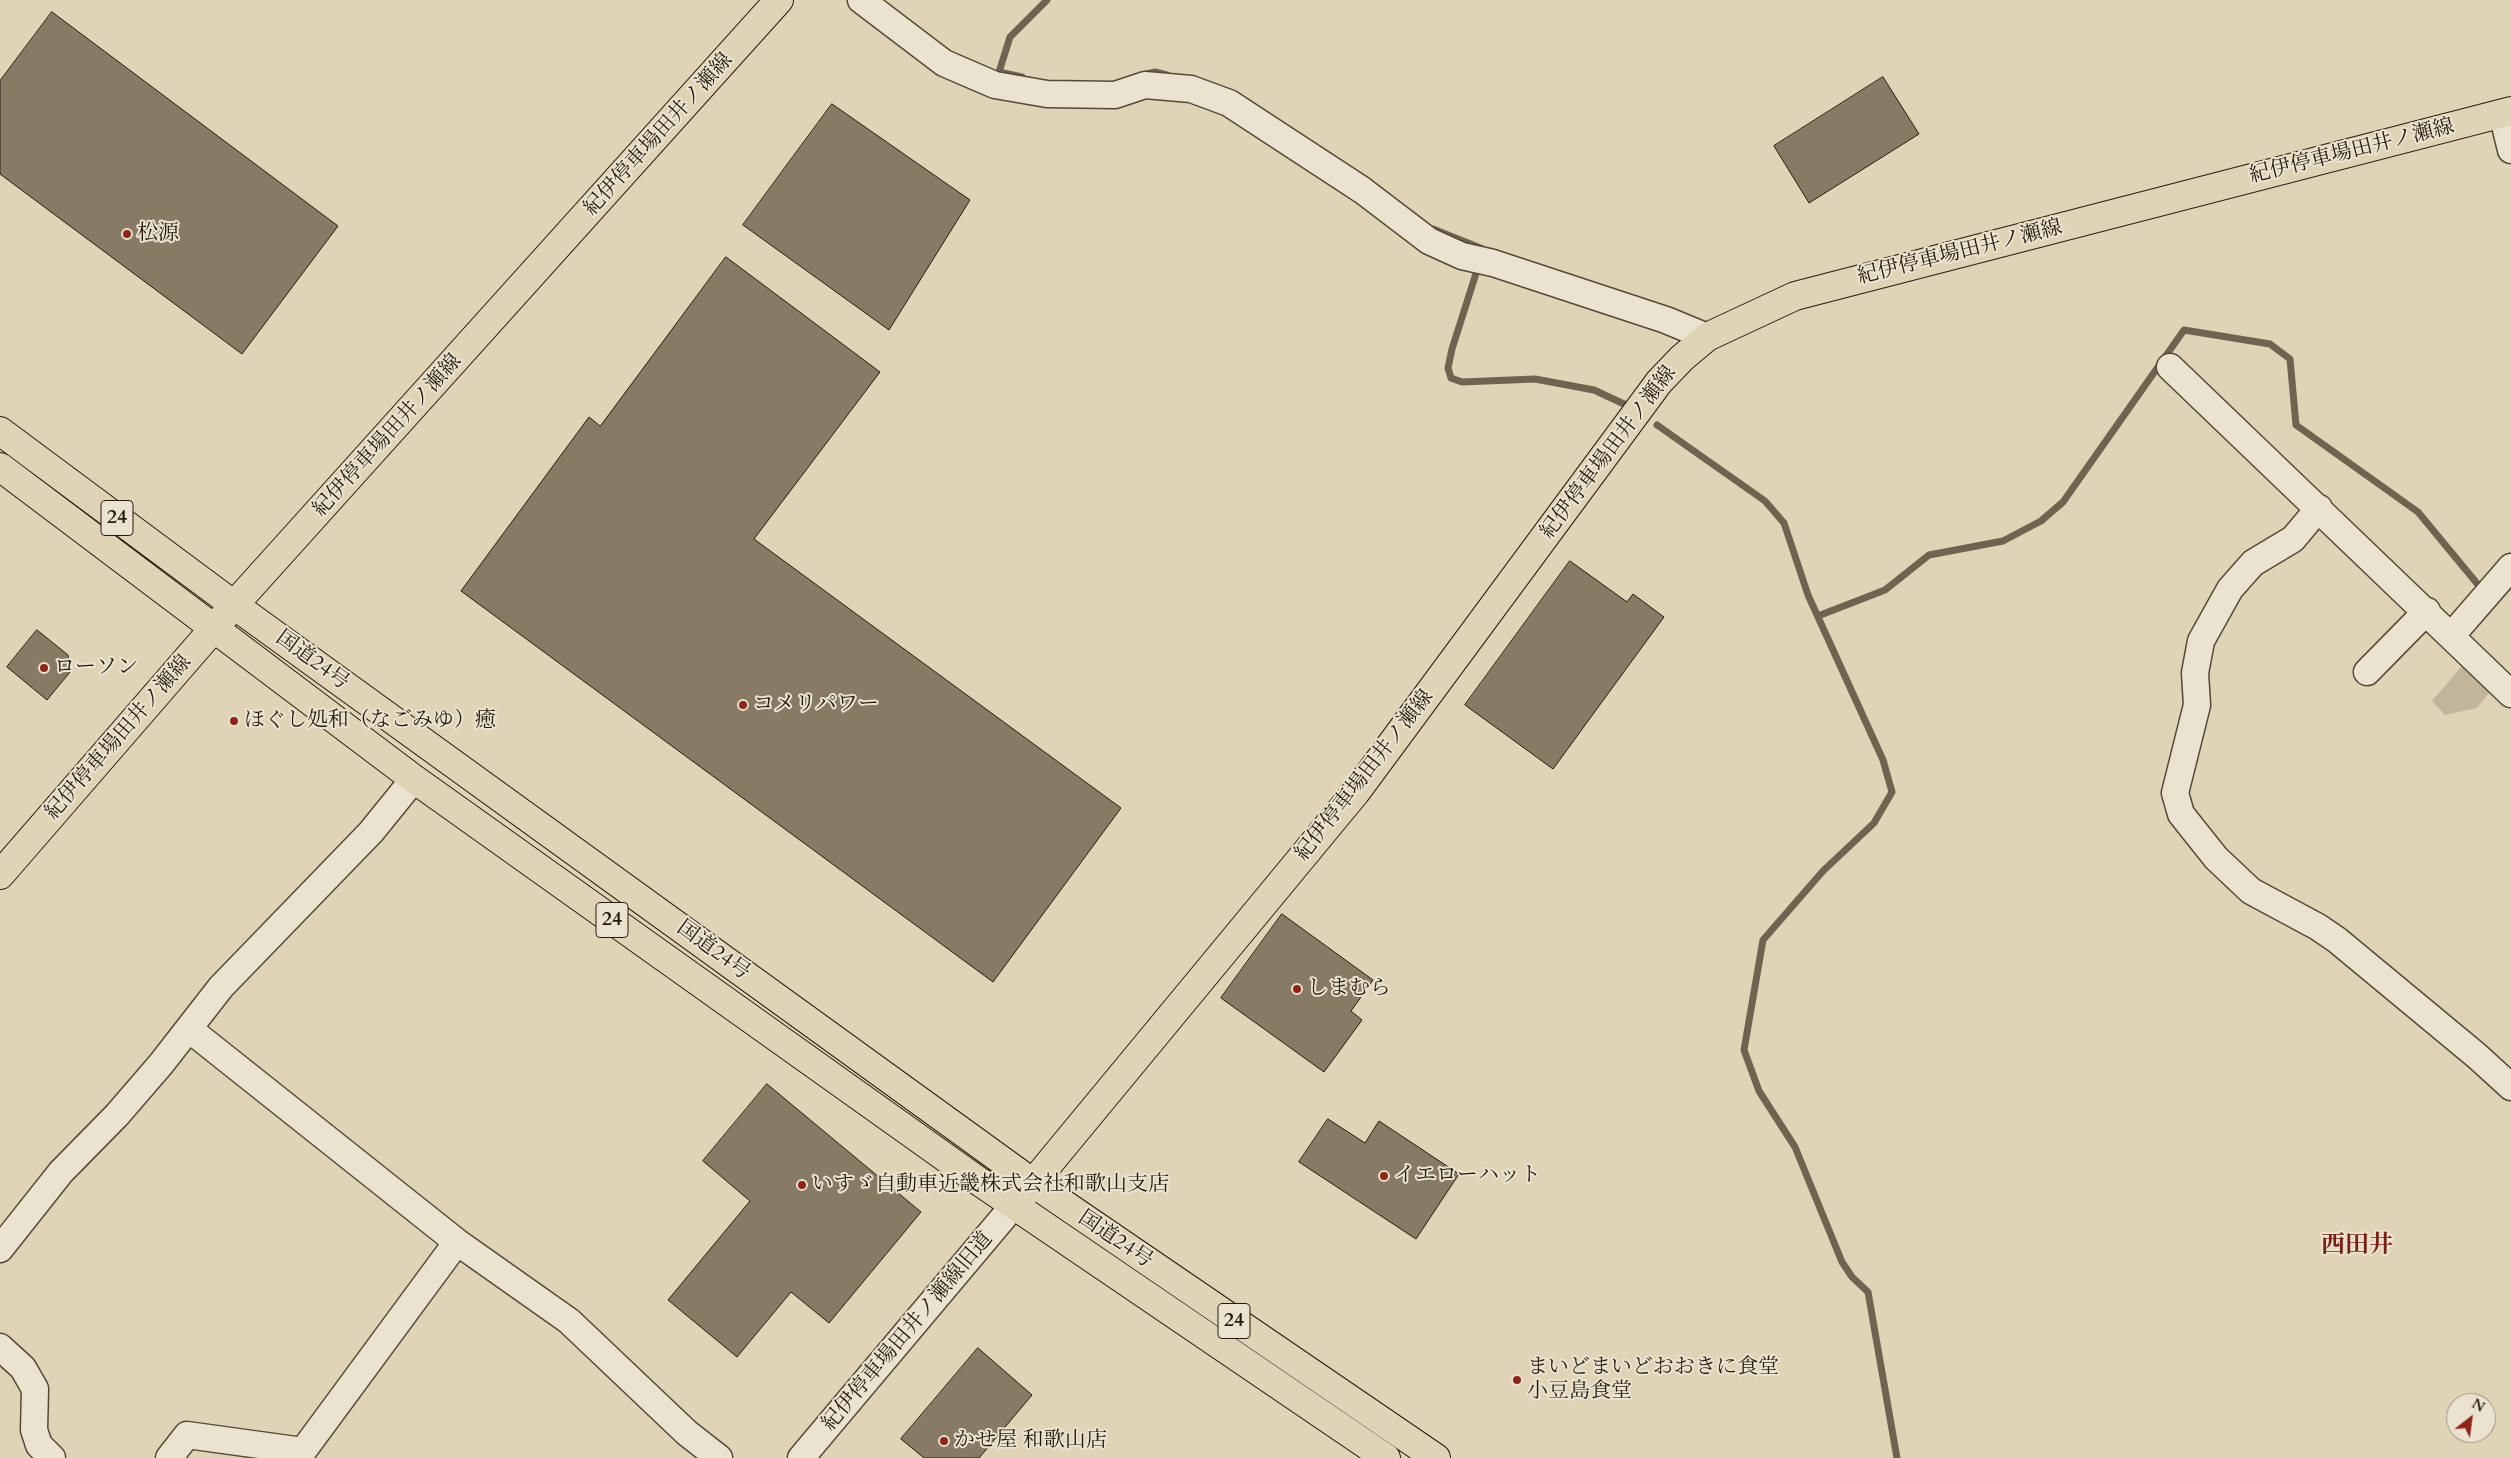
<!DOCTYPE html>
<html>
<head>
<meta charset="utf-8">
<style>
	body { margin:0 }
	#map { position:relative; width:2511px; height:1458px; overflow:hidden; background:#e0d4b7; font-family:Cardo,serif }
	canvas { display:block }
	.north { position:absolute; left:2446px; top:1393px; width:50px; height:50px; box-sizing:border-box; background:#ebe3d0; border:1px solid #9d9382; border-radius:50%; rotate:30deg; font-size:14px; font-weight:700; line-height:20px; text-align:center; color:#271b0e }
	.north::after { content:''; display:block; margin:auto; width:18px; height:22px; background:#8f2418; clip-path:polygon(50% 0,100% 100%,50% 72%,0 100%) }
</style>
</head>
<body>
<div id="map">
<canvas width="2511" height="1458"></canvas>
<div class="north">N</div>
</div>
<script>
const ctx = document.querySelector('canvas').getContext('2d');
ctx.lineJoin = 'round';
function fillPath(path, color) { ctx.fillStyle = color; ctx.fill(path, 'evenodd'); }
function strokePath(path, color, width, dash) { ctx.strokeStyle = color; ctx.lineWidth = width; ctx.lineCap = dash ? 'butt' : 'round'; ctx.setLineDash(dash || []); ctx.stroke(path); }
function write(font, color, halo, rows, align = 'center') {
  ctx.font = font + ' Cardo,"Noto Serif JP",serif'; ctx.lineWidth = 4; ctx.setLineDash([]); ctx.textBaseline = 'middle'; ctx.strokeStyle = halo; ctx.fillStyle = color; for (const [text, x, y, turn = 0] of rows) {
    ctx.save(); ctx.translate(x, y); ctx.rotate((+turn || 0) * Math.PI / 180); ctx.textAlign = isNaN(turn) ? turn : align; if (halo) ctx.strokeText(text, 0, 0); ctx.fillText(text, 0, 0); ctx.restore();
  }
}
fillPath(new Path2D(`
	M2466,661L2493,688L2477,708L2445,715L2432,701Z`), '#c1b59a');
strokePath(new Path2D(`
	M1143,75L1155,72L1167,75
	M1022,77L999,72L1010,37L1047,0
	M1433,229L1483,249
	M1479,264L1452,349L1448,368L1451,378L1462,382L1535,379L1594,390L1624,404
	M1657,425L1765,501L1784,523L1808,595L1883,760L1892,792L1874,823L1823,871L1763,940L1744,1050L1759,1091L1795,1147L1842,1262L1852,1277L1868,1292L1897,1458
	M1818,616L1885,590L1929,555L2003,541L2041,521L2063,502L2184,330L2270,344L2290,359L2296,425L2418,512L2480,587`), '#706451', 7);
const building = new Path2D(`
	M52,12L338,226L242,354L0,174V81Z
	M1883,77L1919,134L1809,203L1774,146Z
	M832,104L970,200L889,330L743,225Z
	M726,257L880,372L754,539L1121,808L993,982L461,591L589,417L600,426Z
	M1570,561L1627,602L1633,594L1664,617L1553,769L1465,705Z
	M37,630L68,655L70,672L47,700L7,667Z
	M1282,914L1373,980L1351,1011L1362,1020L1324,1072L1221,998Z
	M767,1084L921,1212L829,1323L791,1292L737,1357L668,1300L750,1201L703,1161Z
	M1328,1119L1365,1143L1379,1121L1459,1174L1416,1239L1299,1162Z
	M978,1348L1032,1395L979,1458H924L901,1439Z`);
fillPath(building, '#877b66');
strokePath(building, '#271b0e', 1);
const minor = new Path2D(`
	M861,0L944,63L995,85L1047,94L1115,95L1145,85L1191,89L1229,103L1362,190L1429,241L1462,256L1493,263L1666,320L1707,337
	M2502,113L2511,150
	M2170,367L2511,694
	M2319,508L2293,539L2253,563L2230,589L2201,641L2195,673L2197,705L2175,793L2181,814L2216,858L2251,891L2318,927L2337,940L2477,1056L2511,1087
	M2452,635L2511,567
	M2367,672L2427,611
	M189,1029L457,1242L569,1321L687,1433L719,1458
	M0,1249L61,1172L117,1115L161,1064L221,987L371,832L414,779
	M0,1347L23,1368L35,1389L34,1430L39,1445L52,1458
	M169,1458L187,1435L303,1451L457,1242
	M801,1458L1014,1205`);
const major = new Path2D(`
	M0,875L234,605L779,0
	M1018,1201L1356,792L1659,382L1682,358L1707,337L1795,296L2511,111`);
const highway = new Path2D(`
	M0,431L234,605L1033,1183L1436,1458
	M0,467L414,779L977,1180L1386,1458`);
strokePath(minor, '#554938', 29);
strokePath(major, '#271b0e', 30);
strokePath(highway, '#271b0e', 30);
strokePath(minor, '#ebe3d0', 26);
strokePath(major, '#e0d4b7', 28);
strokePath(highway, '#e0d4b7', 28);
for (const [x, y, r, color] of [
	[127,234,5,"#8f2418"],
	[44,668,5,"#8f2418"],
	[743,705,5,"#8f2418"],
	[234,721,5,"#8f2418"],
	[1297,989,5,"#8f2418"],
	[1384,1176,5,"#8f2418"],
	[802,1185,5,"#8f2418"],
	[1517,1380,5,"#8f2418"],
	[944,1441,5,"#8f2418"]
]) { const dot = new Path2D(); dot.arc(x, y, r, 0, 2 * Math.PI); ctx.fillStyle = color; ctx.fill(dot); strokePath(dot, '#ebe3d0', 2); }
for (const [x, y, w] of [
	[117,518,32],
	[612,920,32],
	[1234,1321,32]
]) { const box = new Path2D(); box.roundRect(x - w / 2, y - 17.5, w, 35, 4); ctx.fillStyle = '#ebe3d0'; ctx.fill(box); strokePath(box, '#271b0e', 1); }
write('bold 20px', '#271b0e', null, [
	["24",117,518],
	["24",612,920],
	["24",1234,1321]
]);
write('21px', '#271b0e', '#ebe3d0', [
	["紀伊停車場田井ノ瀬線",659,135,-48],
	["紀伊停車場田井ノ瀬線",2352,152,-14],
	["紀伊停車場田井ノ瀬線",1960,253,-14],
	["紀伊停車場田井ノ瀬線",388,436,-48],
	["紀伊停車場田井ノ瀬線",1609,453,-53],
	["国道24号",312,661,36],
	["紀伊停車場田井ノ瀬線",119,738,-49],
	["紀伊停車場田井ノ瀬線",1365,776,-52],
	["国道24号",713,951,36],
	["国道24号",1115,1240,34],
	["紀伊停車場田井ノ瀬線旧道",908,1332,-50]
]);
write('21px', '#271b0e', '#ebe3d0', [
	["松源",137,234],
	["ローソン",54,668],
	["コメリパワー",753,705],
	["ほぐし処和（なごみゆ）癒",244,721],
	["しまむら",1307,989],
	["イエローハット",1394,1176],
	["いすゞ自動車近畿株式会社和歌山支店",812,1185],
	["まいどまいどおおきに食堂",1527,1368],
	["小豆島食堂",1527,1392],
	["かせ屋 和歌山店",954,1441]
], 'left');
write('bold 24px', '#7a1f14', '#ebe3d0', [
	["西田井",2357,1246]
]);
</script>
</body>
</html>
